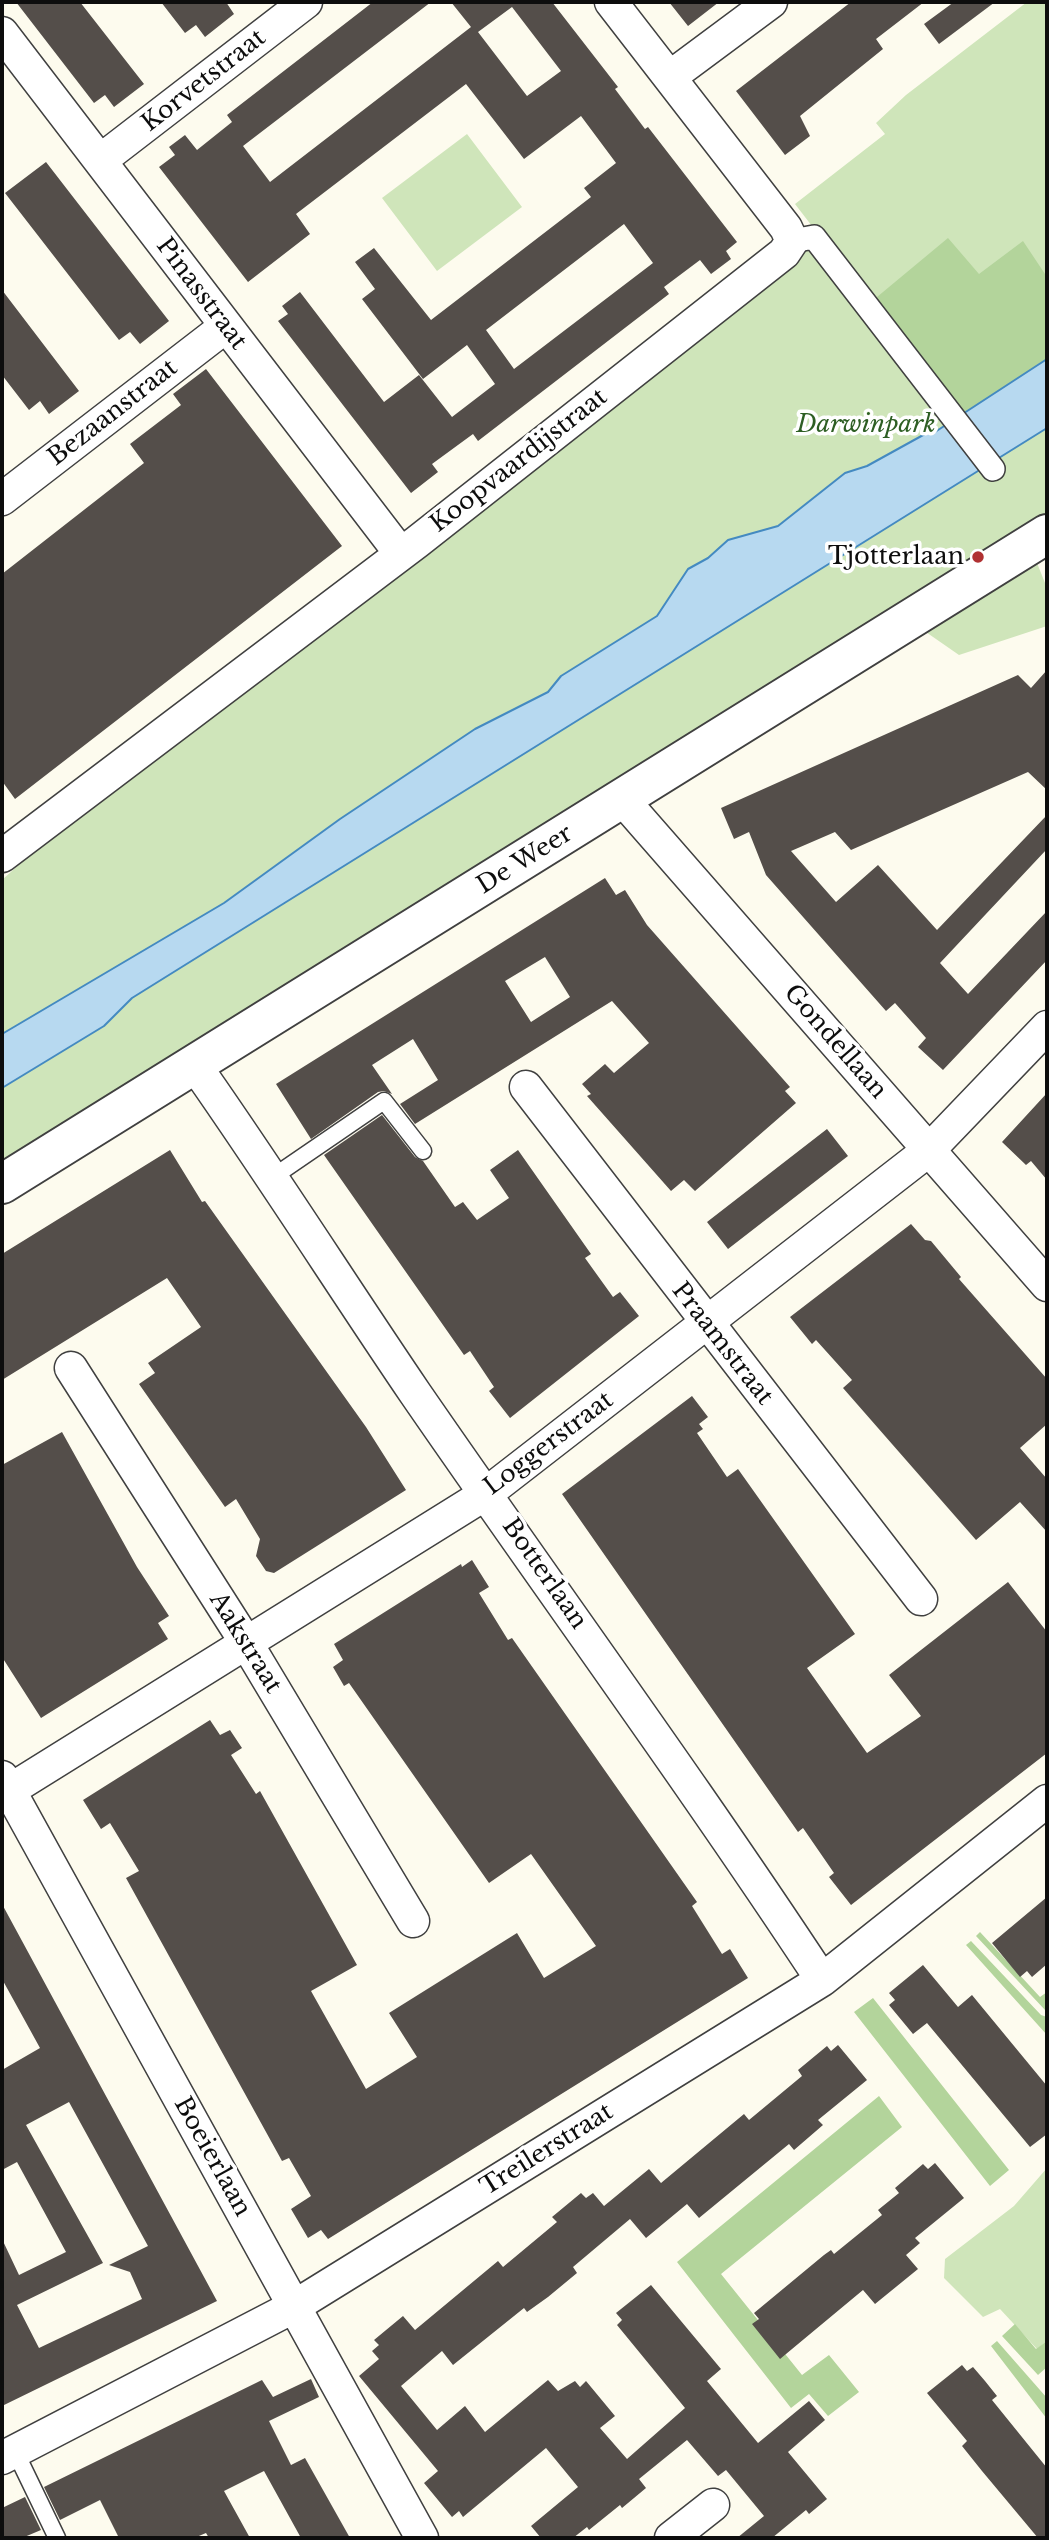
<!DOCTYPE html>
<html>
<head>
<meta charset="utf-8">
<style>
	body { margin:0 }
	#map { position:relative; width:1049px; height:2540px; overflow:hidden; background:#fdfbee; font-family:"Libre Baskerville",serif }
	canvas { display:block }
	.frame { position:absolute; inset:0; border:4px solid #0d0d0d; pointer-events:none }
</style>
</head>
<body>
<div id="map">
<canvas width="1049" height="2540"></canvas>
<div class="frame"></div>
</div>
<script>
const ctx = document.querySelector('canvas').getContext('2d');
ctx.lineJoin = 'round';
function fillPath(path, color) { ctx.fillStyle = color; ctx.fill(path, 'evenodd'); }
function strokePath(path, color, width, dash) { ctx.strokeStyle = color; ctx.lineWidth = width; ctx.lineCap = dash ? 'butt' : 'round'; ctx.setLineDash(dash || []); ctx.stroke(path); }
function write(font, color, halo, rows, align = 'center') {
  ctx.font = font + ' "Libre Baskerville",serif'; ctx.lineWidth = 7; ctx.setLineDash([]); ctx.textBaseline = 'middle'; ctx.strokeStyle = halo; ctx.fillStyle = color; for (const [text, x, y, turn = 0] of rows) {
    ctx.save(); ctx.translate(x, y); ctx.rotate((+turn || 0) * Math.PI / 180); ctx.textAlign = isNaN(turn) ? turn : align; if (halo) ctx.strokeText(text, 0, 0); ctx.fillText(text, 0, 0); ctx.restore();
  }
}
fillPath(new Path2D(`
	M1027,2H1047V516L2,1172V880L34,851L815,230L795,204L885,134L876,123L906,95Z
	M467,134L522,207L437,271L382,198Z
	M1035,558L1047,588V626L959,655L923,630Z
	M1047,2168V2341L1037,2349L1000,2309L983,2317L944,2278L945,2259L1014,2206Z`), '#cfe5ba');
fillPath(new Path2D(`
	M948,238L979,274L1023,241L1047,277V359L959,416L871,302Z
	M980,1932L1040,1997L1047,1992V2008L1045,2010L976,1936Z
	M971,1941L1041,2015L1047,2017V2035L966,1945Z
	M873,1998L1009,2170L990,2186L854,2012Z
	M879,2096L902,2127L721,2274L802,2375L829,2355L859,2392L828,2416L809,2394L791,2408L677,2262Z
	M1015,2324L1036,2349L1047,2341V2367L1038,2375L1002,2336Z
	M997,2341L1047,2398V2419L991,2346Z`), '#b3d49b');
const water = new Path2D(`
	M1047,359V428L132,998L104,1026L2,1088V1034L224,903L340,819L475,729L548,692L561,676L657,616L688,569L708,558L728,540L778,526L845,473L867,466L925,434L935,432Z`);
fillPath(water, '#b7d9f0');
strokePath(water, '#448ac1', 2);
fillPath(new Path2D(`
	M16,2H80L144,84L114,107L105,95L94,103Z
	M161,2H226L234,14L205,37L196,25L185,33Z
	M373,2H431L243,146L270,182L471,27L451,2H552L618,87L615,89L645,129L648,127L737,242L726,251L731,259L711,274L700,260L664,287L669,294L478,441L473,434L432,464L438,472L411,493L278,321L288,314L282,306L300,292L384,402L419,375L452,417L495,384L467,345L423,379L362,299L375,289L355,262L374,248L431,320L591,197L584,188L616,163L581,116L524,159L466,84L296,214L310,234L248,282L159,167L175,155L169,147L185,135L197,150L232,122L227,115ZM512,7L561,71L527,96L478,32ZM624,224L653,263L514,369L486,330Z
	M669,2H719L688,26Z
	M851,2H924L876,39L883,49L800,116L810,136L785,155L736,91Z
	M954,2H995L939,44L924,24Z
	M46,162L169,321L140,344L130,332L119,340L5,193Z
	M2,290L79,391L49,414L40,401L29,410L2,375Z
	M206,369L342,546L15,799L2,781V574L144,463L130,444L181,405L173,394Z
	M1047,670V790L1028,772L851,850L835,832L791,851L836,902L878,865L937,930L1047,815V849L940,963L968,994L1047,911V960L943,1070L918,1047L926,1038L895,1003L886,1011L766,875L749,832L734,839L721,808L1018,675L1031,688Z
	M605,878L616,895L625,890L647,925L790,1087L785,1091L796,1103L695,1191L684,1180L671,1191L587,1096L591,1094L582,1084L605,1064L614,1073L649,1043L612,1001L415,1124L400,1104L438,1080L413,1039L372,1065L392,1094L384,1091L378,1092L311,1139L276,1084ZM545,957L570,997L531,1022L505,981Z
	M1047,1093V1180L1031,1161L1026,1165L1002,1142Z
	M382,1115L415,1157L423,1161L455,1207L463,1202L477,1220L509,1198L490,1170L518,1150L591,1254L585,1258L613,1297L620,1292L639,1316L510,1418L489,1391L494,1387L470,1351L464,1355L324,1155Z
	M827,1129L848,1156L728,1249L707,1222Z
	M170,1150L202,1202L205,1201L366,1427L406,1490L274,1573L266,1571L256,1556L260,1539L236,1499L225,1507L139,1384L155,1373L148,1363L201,1327L167,1278L2,1380V1254Z
	M911,1224L925,1240L931,1241L961,1277L959,1279L1047,1379V1424L1020,1448L1047,1479V1532L1020,1502L976,1540L843,1388L852,1380L816,1340L812,1344L790,1317Z
	M692,1396L708,1417L699,1424L703,1429L697,1433L727,1477L738,1469L855,1634L807,1668L867,1753L921,1716L889,1675L1008,1582L1047,1632V1753L851,1905L829,1877L834,1873L803,1828L798,1832L562,1494Z
	M62,1432L137,1567L169,1616L158,1623L168,1639L41,1718L2,1657V1465Z
	M472,1560L489,1587L479,1593L508,1640L512,1638L697,1902L692,1906L722,1954L730,1949L748,1978L328,2239L321,2230L308,2238L291,2209L311,2196L289,2158L282,2161L126,1878L139,1871L110,1823L101,1829L83,1800L210,1720L220,1735L230,1730L242,1748L231,1755L256,1794L260,1791L357,1965L311,1991L366,2089L417,2057L389,2013L517,1933L544,1978L596,1946L531,1854L489,1883L349,1683L344,1686L333,1667L343,1660L334,1644L461,1564L462,1567Z
	M1047,1897V1964L1032,1977L1027,1971L1020,1977L992,1943Z
	M2,1904L217,2301L2,2406V2239L19,2275L66,2252L17,2162L2,2170V2070L40,2048L2,1979ZM69,2102L148,2246L109,2265L130,2272L142,2299L39,2348L17,2305L103,2263L26,2125Z
	M923,1965L958,2007L972,1995L1047,2086V2134L1030,2147L927,2023L913,2034L889,2005L895,2000L889,1993Z
	M838,2045L867,2080L818,2120L823,2125L794,2150L789,2144L699,2218L687,2204L646,2238L630,2219L573,2267L577,2273L548,2297L527,2312L524,2308L453,2365L442,2351L401,2386L437,2430L465,2406L485,2432L548,2380L558,2391L575,2381L580,2387L586,2381L615,2416L600,2428L627,2459L685,2408L617,2325L622,2320L616,2313L651,2285L721,2369L707,2381L758,2443L809,2401L825,2420L788,2452L827,2499L809,2514L806,2510L772,2538H737L764,2516L726,2470L718,2476L687,2440L639,2479L646,2488L622,2508L620,2505L589,2530L587,2527L573,2538H541L531,2526L578,2487L546,2448L463,2517L459,2511L452,2517L424,2483L438,2471L359,2376L379,2359L372,2351L379,2345L374,2340L403,2316L415,2330L498,2261L503,2267L557,2222L552,2217L581,2193L586,2198L593,2193L604,2206L649,2169L661,2183L744,2114L749,2120L802,2076L798,2070L827,2046L831,2051Z
	M935,2163L964,2198L915,2238L920,2243L906,2255L918,2269L875,2304L863,2290L780,2359L752,2324L759,2319L754,2313L824,2255L831,2250L834,2254L882,2215L878,2210L899,2193L895,2188L923,2164L928,2169Z
	M962,2365L967,2371L973,2367L985,2381L997,2396L992,2400L1047,2468V2538H1038L982,2471L962,2446L967,2441L927,2393Z
	M311,2379L319,2397L269,2421L291,2465L305,2458L350,2538H301L264,2471L224,2491L250,2538H209L206,2533L194,2538H119L100,2500L60,2520L44,2487L262,2380L273,2397Z
	M25,2497L41,2530L22,2538H2V2508Z`), '#544e4a');
const service = new Path2D(`
	M273,1177L384,1101L423,1151
	M15,2451L57,2538`);
const pedestrian = new Path2D(`
	M792,241L814,237L993,469`);
const minor = new Path2D(`
	M2,33L401,554
	M670,77L771,2
	M101,160L306,2
	M2,499L225,327
	M623,800L1047,1285
	M2,856L417,542L784,253L792,241L786,228L611,2
	M194,1064C270,1172 341,1284 415,1393C550,1589 691,1781 822,1980
	M526,1087L921,1599
	M71,1368L247,1644L413,1921
	M2,1777L422,2538
	M2,1795L487,1493L929,1150L1047,1027
	M2,2458L295,2306L822,1980L1047,1801
	M671,2538L713,2505`);
const tertiary = new Path2D(`
	M2,1184L1047,534`);
strokePath(service, '#404040', 19);
strokePath(pedestrian, '#404040', 26);
strokePath(minor, '#404040', 35);
strokePath(tertiary, '#404040', 42);
strokePath(service, '#fff', 16);
strokePath(pedestrian, '#fff', 23);
strokePath(minor, '#fff', 32);
strokePath(tertiary, '#fff', 38);
for (const [x, y, r, color] of [
	[978,557,7,"#b03132"]
]) { const dot = new Path2D(); dot.arc(x, y, r, 0, 2 * Math.PI); ctx.fillStyle = color; ctx.fill(dot); strokePath(dot, '#fff', 2.5); }
write('24px', '#0d0d0d', '#fff', [
	["Korvetstraat",204,81,-38],
	["Pinasstraat",201,294,53],
	["Bezaanstraat",113,413,-38],
	["Koopvaardijstraat",519,461,-38],
	["De Weer",525,860,-32],
	["Gondellaan",835,1042,49],
	["Praamstraat",722,1344,52],
	["Loggerstraat",549,1444,-37],
	["Botterlaan",544,1574,55],
	["Aakstraat",245,1643,58],
	["Treilerstraat",547,2150,-32],
	["Boeierlaan",212,2157,61]
]);
write('italic 24px', '#2d5e23', '#fff', [
	["Darwinpark",866,425]
]);
write('24px', '#0d0d0d', '#fff', [
	["Tjotterlaan",964,557]
], 'right');
</script>
</body>
</html>
